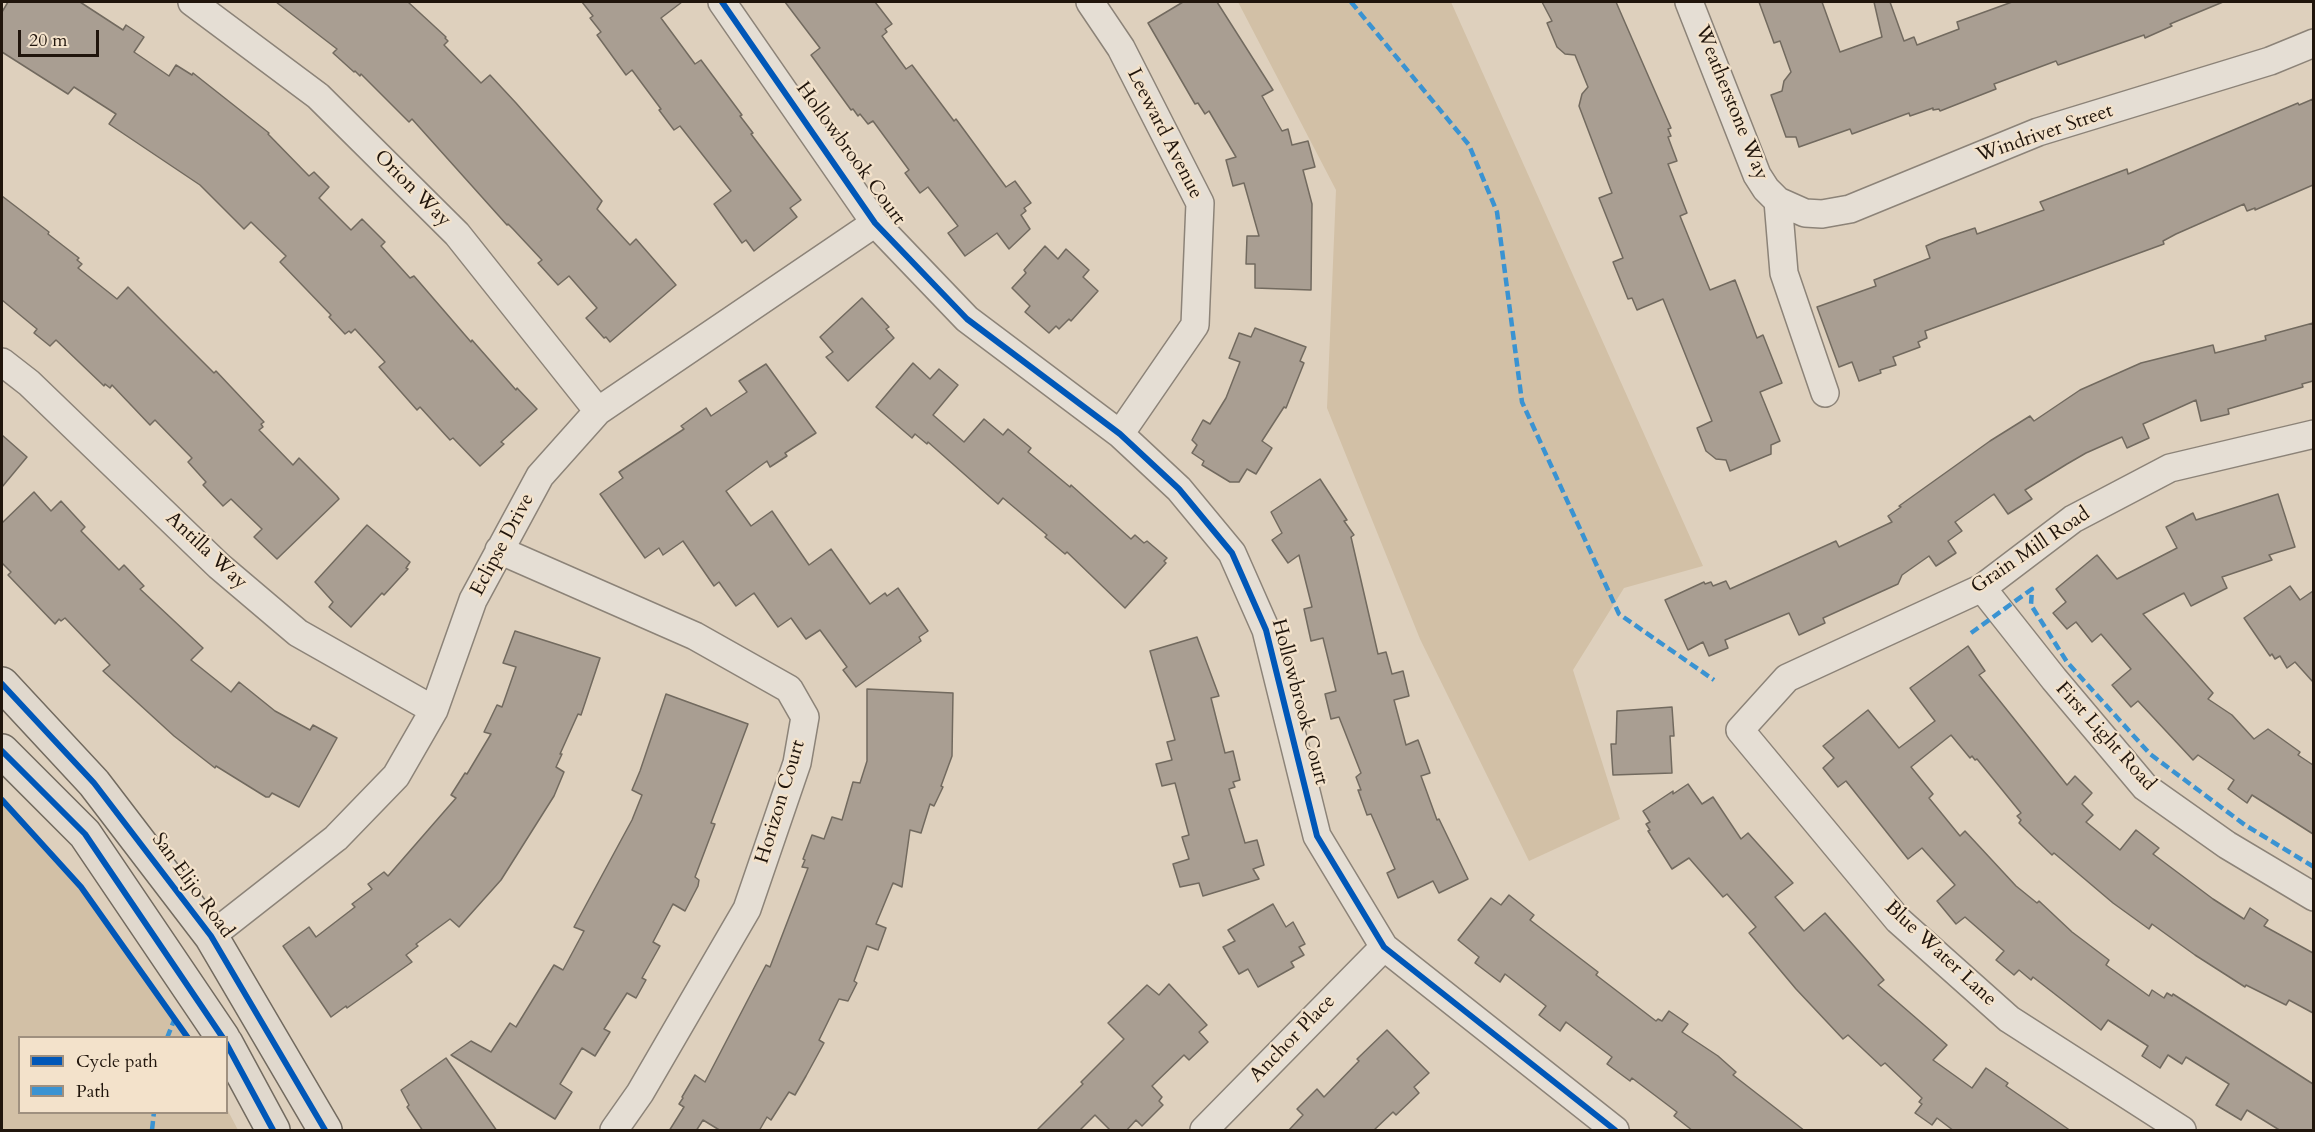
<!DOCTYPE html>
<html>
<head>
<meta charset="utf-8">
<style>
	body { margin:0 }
	#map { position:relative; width:2315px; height:1132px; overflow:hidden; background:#ded0bd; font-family:Cardo,serif }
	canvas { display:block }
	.frame { position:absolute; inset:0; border:3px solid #20150c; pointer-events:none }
	.legend { position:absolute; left:18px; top:1036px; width:210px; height:78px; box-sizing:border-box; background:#f3e2cb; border:2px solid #9f907f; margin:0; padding:8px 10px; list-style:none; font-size:18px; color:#20150c }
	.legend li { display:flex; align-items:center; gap:12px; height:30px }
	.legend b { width:30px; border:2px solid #9f907f }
	.scale { position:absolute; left:18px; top:30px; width:81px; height:27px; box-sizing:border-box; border:3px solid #20150c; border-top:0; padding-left:8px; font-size:18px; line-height:21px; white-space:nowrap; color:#20150c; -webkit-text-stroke:4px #f3e2cb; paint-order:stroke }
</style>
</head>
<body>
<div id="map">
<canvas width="2315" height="1132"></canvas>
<div class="frame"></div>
<ul class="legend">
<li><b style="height:8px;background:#0057b8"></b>Cycle path</li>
<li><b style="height:8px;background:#3a93d2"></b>Path</li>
</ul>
<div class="scale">20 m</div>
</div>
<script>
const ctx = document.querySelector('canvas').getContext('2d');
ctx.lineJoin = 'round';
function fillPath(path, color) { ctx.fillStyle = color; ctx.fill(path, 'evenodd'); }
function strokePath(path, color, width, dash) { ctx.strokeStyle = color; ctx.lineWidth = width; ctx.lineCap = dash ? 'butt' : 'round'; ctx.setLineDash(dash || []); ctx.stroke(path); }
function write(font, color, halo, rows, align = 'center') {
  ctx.font = font + ' Cardo,serif'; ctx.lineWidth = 4.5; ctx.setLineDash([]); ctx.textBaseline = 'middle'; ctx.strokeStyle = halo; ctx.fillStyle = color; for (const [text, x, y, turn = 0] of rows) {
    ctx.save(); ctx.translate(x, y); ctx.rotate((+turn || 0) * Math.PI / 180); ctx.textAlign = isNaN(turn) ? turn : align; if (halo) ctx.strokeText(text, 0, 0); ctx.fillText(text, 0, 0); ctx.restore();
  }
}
fillPath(new Path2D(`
	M1238,2H1451L1703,566L1624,588L1573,670L1620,819L1529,861L1420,639L1327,408L1336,190Z
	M2,800L81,887L188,1037L20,1038V1112H226L227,1109L238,1130H2Z`), '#d2c0a6');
const building = new Path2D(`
	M8,2H80L123,30L126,25L144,37L134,52L169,76L176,65L192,75L193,73L269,133L268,134L309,176L314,172L329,187L319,198L351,230L362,219L385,242L381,246L410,278L414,276L471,342L472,340L516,390L517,388L537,409L501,442L504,444L480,466L453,438L450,440L420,407L417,410L379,367L385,362L355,329L351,333L349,331L345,334L329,317L331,315L280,262L286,256L251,222L244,229L200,185L109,124L116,114L74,87L68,94L2,52V12Z
	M276,2H408L446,37L445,38L448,41L444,45L481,83L490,75L516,103L602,201L597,209L630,245L636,239L676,285L610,342L606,337L604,338L586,318L597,308L569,276L558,285L538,263L542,260L513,229L508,224L507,225L412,119L409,122L361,74L360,76L355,71L354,72L333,53L337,49Z
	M582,2H682L661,18L695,64L701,60L742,115L740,116L753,133L751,134L801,200L790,208L797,217L754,251L746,240L742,243L714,204L731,191L680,126L674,130L659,110L661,109L632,70L626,75L597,35L601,32L590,18L593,16Z
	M785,2H875L892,24L885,29L887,32L882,36L906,69L912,65L954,121L956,119L1006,187L1015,181L1031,203L1024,208L1026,211L1021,215L1030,229L1009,249L997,233L965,256L948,233L958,226L928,187L920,193L905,173L909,170L873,121L868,124L860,114L858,116L853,109L851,110L811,55L820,48Z
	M1183,2H1217L1273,90L1262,96L1282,131L1288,129L1292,145L1308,141L1315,167L1303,170L1312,204L1311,290L1255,288V264H1246L1247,236H1259L1244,183L1233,186L1226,160L1236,157L1209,111L1205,114L1198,103L1195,104L1148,23Z
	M1542,2H1616L1671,128L1668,129L1671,136L1668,137L1677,161L1668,164L1687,213L1680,216L1710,290L1735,280L1757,338L1763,335L1782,383L1760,392L1780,441L1771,445V454L1730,471L1726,460L1716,459L1706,451L1697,428L1712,421L1663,299L1637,310L1632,298L1628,299L1613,262L1623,258L1599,198L1612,193L1579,106L1582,94L1588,87L1575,55L1565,54L1557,47L1547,23L1552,21Z
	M1759,2H1822L1840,52L1882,37L1874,2H1890L1904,41L1914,37L1917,45L1959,29L1957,22L2012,2H2223L2170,24L2172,26L2145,38L2144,35L2058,65L2056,61L1994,84L1996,89L1940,111L1939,109L1933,110V108L1910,116L1909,113L1852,134L1850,129L1799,147L1796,137H1786L1771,95L1782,91L1784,81L1791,72L1780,41L1774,43Z
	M2313,99V185L2255,210V208L2247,211L2244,204L2176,234L2163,241L2164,244L1925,331L1927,338L1918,342L1920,347L1893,357L1896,365L1880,370L1881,373L1859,381L1852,362L1839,367L1817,307L1876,286L1874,280L1930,258L1926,246L1939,240L1975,228L1977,234L2044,210L2040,202L2127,169L2128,174L2298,103L2299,105Z
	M2,196L49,232L48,234L79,258L77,260L82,264L78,268L117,299L128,287L214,373L216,371L264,422L261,424L263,427L259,430L293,465L299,458L337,496L339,499L277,559L254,537L262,529L231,499L223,506L203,485L206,482L188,462L192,458L155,420L150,425L112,385L110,388L105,384L104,386L56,340L50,346L34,333L37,329L2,300Z
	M1045,246L1058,259L1066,249L1089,270L1083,277L1098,291L1071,321L1069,319L1059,329L1056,326L1049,333L1025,312L1030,306L1012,288L1026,273L1024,270Z
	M862,298L889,327L886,329L894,338L848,381L826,357L833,352L820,337Z
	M2313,323V381L2302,384L2303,387L2228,409L2229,414L2201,421L2196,400L2143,424L2149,438L2127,448L2122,437L2086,453L2067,464L2025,490L2032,499L2008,514L1994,494L1955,522L1962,531L1948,541L1956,553L1936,566L1929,556L1902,575L1898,584L1823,618L1825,623L1799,635L1789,613L1725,640L1728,648L1709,656L1703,642L1688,650L1665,600L1704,582L1705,584L1711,582L1713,586L1726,581L1730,589L1836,541L1839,547L1892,522L1888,516L1901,507L1899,506L1990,441L2030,416L2034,421L2080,390L2141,363L2213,345L2215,353L2266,340L2265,336Z
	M1255,328L1306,347L1300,361L1304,363L1286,408L1284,407L1262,441L1272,448L1256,474L1247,469L1239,482H1230L1202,465L1204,461L1192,453L1197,445L1192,440L1203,420L1210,424L1226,398L1240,362L1229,358L1239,333L1251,337Z
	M913,363L930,379L939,369L958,385L933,415L964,442L984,419L1003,435L1008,429L1031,448L1028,452L1070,487L1071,485L1131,539L1135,535L1144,543L1147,541L1167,558L1164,561L1166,563L1125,608L1067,552L1065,554L1045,537L1047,535L1003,498L998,504L928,442L927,444L915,434L912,438L876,407Z
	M766,364L816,433L785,453L787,456L770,467L767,461L726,491L751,526L772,511L809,565L831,549L870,604L885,593L887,596L898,588L928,631L919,637L921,641L856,687L843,670L847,667L820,630L806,639L791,618L778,627L754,593L736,606L719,582L714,586L683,541L663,555L659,548L645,558L600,494L623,478L619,472L684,429L681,426L706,408L711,416L747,392L739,381Z
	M2,435L27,457L2,487Z
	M1320,479L1347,520L1344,521L1354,535L1351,537L1378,654L1386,652L1392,674L1403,671L1409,696L1394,700L1406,745L1418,740L1430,773L1421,776L1437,820L1439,819L1468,879L1439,893L1433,881L1398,898L1387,873L1395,869L1371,814L1367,815L1358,790H1361L1356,777L1361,773L1339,717L1331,719L1325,694L1336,691L1323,638L1311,641L1304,609L1312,607L1299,555L1288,563L1272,540L1282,533L1271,512Z
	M34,492L51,511L61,501L85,527L81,531L119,570L124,565L144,586L140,589L203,648L191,660L231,692L239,682L275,711L310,730L313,725L337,738L299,807L272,793L269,797H266L216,766L215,768L174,736L103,671L110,665L65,618L61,621L59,619L55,624L8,575L11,572L2,563V523Z
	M2278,494L2295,547L2269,555L2272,560L2222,577L2227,588L2191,606L2184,593L2143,614L2213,693L2208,699L2232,715L2254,739L2268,729L2300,752L2298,755L2313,765V834L2252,795L2247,803L2228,789L2234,780L2198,755L2193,760L2138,701L2131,707L2112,685L2131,669L2101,634L2092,642L2076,622L2067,629L2053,613L2066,602L2056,589L2097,555L2117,579L2177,548L2166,527L2193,513L2196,520Z
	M367,525L410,562L406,568L408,569L384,595L382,593L351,627L329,607L333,602L315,582Z
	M2290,586L2300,600L2313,591V682L2295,662L2287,668L2280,656L2275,659L2272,654L2270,656L2244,618Z
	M515,631L600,658L581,715L578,714L560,754H562L556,767L564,772L554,796L501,880L459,927L450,919L416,944L418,946L406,955L412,962L347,1008L346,1006L331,1017L283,946L309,927L316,937L355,907L352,904L372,889L368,884L384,872L388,876L456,798L451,795L465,773L467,774L491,734L484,732L497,705L502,707L516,667L503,663Z
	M1197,637L1219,696L1211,698L1225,753L1233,751L1240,780L1233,782L1235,787L1229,789L1245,843L1257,840L1264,865L1253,869L1259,879L1203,896L1199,883L1180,887L1173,864L1189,859L1182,837L1189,835L1175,783L1162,786L1156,764L1172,760L1167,742L1175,740L1150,651Z
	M1968,646L1985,671L1979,675L2067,785L2075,776L2092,793L2082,804L2093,815L2086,822L2120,850L2136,830L2159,848L2153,854L2213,899L2244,919L2250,908L2268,920L2264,926L2313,953V1013L2289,1000L2286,1005L2246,985L2245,987L2195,955L2152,924L2149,929L2113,903L2054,853L2052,855L2019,823L2021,820L2017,816L2021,813L1977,759L1975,760L1972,756L1970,758L1951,735L1911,767L1933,794L1929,798L1960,836L1965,831L2016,886L2037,903L2039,901L2072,932L2109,960L2106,965L2149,996L2152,990L2164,998L2167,993L2172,996L2173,994L2313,1084V1131H2281L2247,1110L2241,1120L2216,1105L2229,1084L2186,1057L2182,1064L2168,1055L2160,1068L2142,1056L2148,1046L2108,1020L2101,1030L2033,977L2031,980L2019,970L2014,975L1996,960L2004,951L1965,917L1956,924L1937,901L1955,885L1922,848L1908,859L1846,781L1838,787L1823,768L1834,758L1823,746L1868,710L1899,748L1935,721L1910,688Z
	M867,689L953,693L952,756L941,786L943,787L934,806L930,804L921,833L910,830L902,887L893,883L876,924L886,928L878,950L867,946L854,981L857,983L848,1001L839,999L819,1040L824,1043L806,1076L795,1095L789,1092L771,1120L767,1117L759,1131H721L703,1120L696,1131H669L684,1107L679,1104L683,1098L682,1097L695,1075L705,1082L766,965L770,967L808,868L802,867L805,860L803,859L812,835L824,839L832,817L842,820L853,782L860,783L867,761Z
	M666,694L748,724L711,823L715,824L695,877L699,880L698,886L685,911L673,904L653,942L660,946L642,978L646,980L636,998L627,993L604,1029L610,1032L595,1056L582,1048L560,1084L572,1092L555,1119L451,1055L471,1041L491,1052L510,1023L516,1027L554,965L563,970L584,931L574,927L632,820L642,795L632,790L640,771Z
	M1672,707L1674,736H1670L1672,773L1613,775L1611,744H1616L1617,711Z
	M1688,784L1702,804L1713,797L1741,839L1748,833L1793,883L1775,897L1804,931L1825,913L1884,980L1878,985L1947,1045L1933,1060L1972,1088L1986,1068L2008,1083L2006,1086L2071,1131H1954L1937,1118L1932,1125L1915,1113L1922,1104L1919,1102L1922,1098L1885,1063L1881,1066L1848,1035L1843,1039L1796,989L1749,933L1756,927L1727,894L1723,897L1689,858L1672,869L1648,831L1650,830L1646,824L1650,822L1643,811L1673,791V794Z
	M1509,895L1534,915L1530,920L1598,972L1596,975L1656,1021L1658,1019L1662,1021L1669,1011L1688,1024L1682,1032L1718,1056L1736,1072L1733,1075L1805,1131H1693L1674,1116L1677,1112L1632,1078L1630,1081L1607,1064L1612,1057L1566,1022L1560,1031L1539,1015L1546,1006L1505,974L1500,982L1475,963L1479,957L1458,940L1491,898L1501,905Z
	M1273,904L1286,927L1293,922L1305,944L1299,947L1304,955L1291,962L1294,967L1258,987L1248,969L1239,974L1223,947L1235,941L1228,930Z
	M1169,984L1207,1025L1199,1032L1208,1042L1189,1060L1184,1055L1152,1086L1162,1097L1159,1101L1163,1105L1142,1126L1136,1120L1126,1131H1111L1095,1115L1079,1131H1036L1083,1084L1081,1082L1124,1039L1108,1023L1147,985L1159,995Z
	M1387,1030L1429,1073L1414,1087L1419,1093L1396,1115L1393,1112L1373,1131H1288L1303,1115L1297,1109L1317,1089L1324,1097L1359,1061L1357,1059Z
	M446,1058L497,1131H423L407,1107L409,1105L401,1090Z`);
fillPath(building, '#a99e92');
strokePath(building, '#726a5f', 1.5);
const minor = new Path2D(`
	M192,2L318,96L457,234L598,411
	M722,2L875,223L967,319L1120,434L1179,489L1232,553L1266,630L1317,836L1384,947L1615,1130
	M1090,2L1121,48L1200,203L1195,325L1120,434
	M1689,2L1757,175L1766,189L1778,201L1805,213L1822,214L1850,209L2038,132L2270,61L2314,43
	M1778,201L1784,273L1825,393
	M2,362L29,383L219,566L298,633L434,710
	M499,550L695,636L789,689L805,717L797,763L747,909L640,1093L614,1130
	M1982,588L2054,679L2145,787L2227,845L2314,897
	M211,936L336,838L396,776L434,710L473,600L540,476L598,411L875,223
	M1204,1130L1384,947
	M2182,1130L2009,1019L1898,920L1740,730L1787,678L1982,588L2073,519L2170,468L2314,434`);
const major = new Path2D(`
	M2,684L94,783L211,936L325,1130
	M2,751L85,834L223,1038
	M226,1043L273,1130`);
strokePath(minor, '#8c8378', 30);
strokePath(major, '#726a5f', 36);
strokePath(minor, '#e5ded4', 27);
strokePath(major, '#e0d8cd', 33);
strokePath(new Path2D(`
	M1351,2L1469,145L1497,212L1522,402L1619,614L1714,680
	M1971,633L2032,589L2031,605L2067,662L2150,754L2245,825L2314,867
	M167,1038L175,1018
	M152,1130L154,1112`), '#3a93d2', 4.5, [9, 4.5]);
strokePath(new Path2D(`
	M722,2L875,223L967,319L1120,434L1179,489L1232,553L1266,630L1317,836L1384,947L1615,1130
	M2,684L94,783L211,936L325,1130
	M2,751L85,834L223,1038
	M2,800L81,887L188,1038
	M226,1043L273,1130`), '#0057b8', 6);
write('20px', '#20150c', '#f3e2cb', [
	["Weatherstone Way",1731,103,68],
	["Leeward Avenue",1164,134,63],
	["Windriver Street",2045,134,-19],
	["Hollowbrook Court",850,154,54],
	["Orion Way",412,189,45],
	["Eclipse Drive",503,545,-62],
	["Antilla Way",206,551,43],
	["Grain Mill Road",2031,551,-34],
	["Hollowbrook Court",1299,702,75],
	["First Light Road",2105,737,48],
	["Horizon Court",781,802,-73],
	["San Elijo Road",192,886,54],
	["Blue Water Lane",1940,954,43],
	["Anchor Place",1293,1039,-46]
]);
</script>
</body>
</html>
